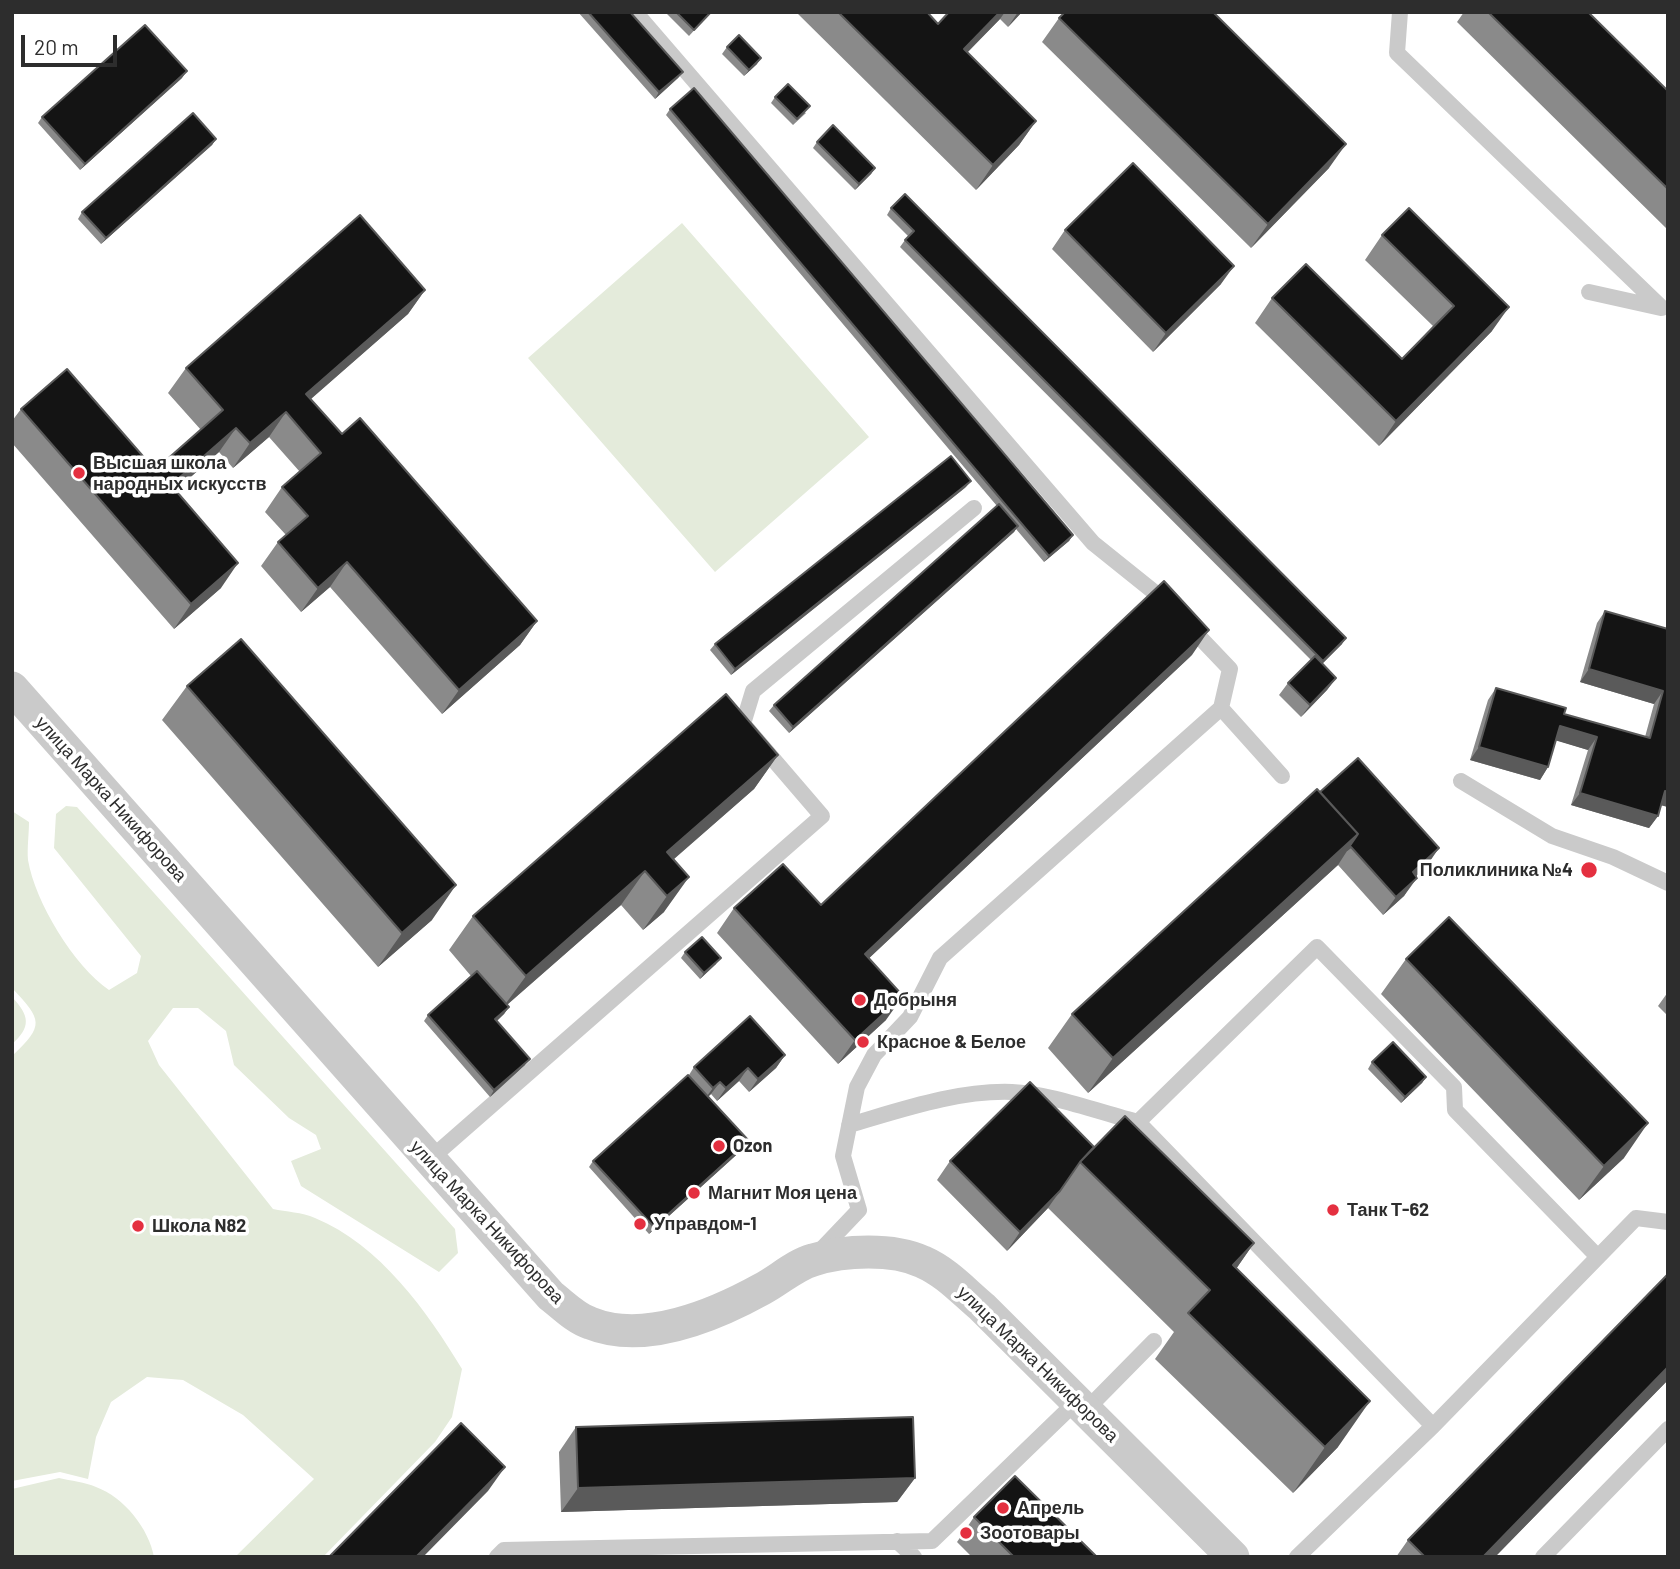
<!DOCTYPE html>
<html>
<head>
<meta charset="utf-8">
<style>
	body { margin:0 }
	#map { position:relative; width:1680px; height:1569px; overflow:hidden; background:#fff; font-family:Barlow,sans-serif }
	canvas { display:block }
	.frame { position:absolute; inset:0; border:14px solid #2d2d2d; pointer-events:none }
	.scale { position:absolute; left:21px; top:35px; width:96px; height:32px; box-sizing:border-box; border:4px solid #2d2d2d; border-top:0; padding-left:9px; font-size:21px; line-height:24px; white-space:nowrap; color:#2d2d2d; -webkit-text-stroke:5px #fff; paint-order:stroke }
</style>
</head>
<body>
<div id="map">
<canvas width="1680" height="1569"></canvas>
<div class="frame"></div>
<div class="scale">20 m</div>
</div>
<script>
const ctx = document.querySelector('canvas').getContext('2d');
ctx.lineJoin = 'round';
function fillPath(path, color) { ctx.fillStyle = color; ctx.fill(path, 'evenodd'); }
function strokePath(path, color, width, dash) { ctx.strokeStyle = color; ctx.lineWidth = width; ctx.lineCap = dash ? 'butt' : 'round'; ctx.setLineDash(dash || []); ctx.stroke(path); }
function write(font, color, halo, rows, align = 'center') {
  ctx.font = font + ' Barlow,sans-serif'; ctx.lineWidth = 7; ctx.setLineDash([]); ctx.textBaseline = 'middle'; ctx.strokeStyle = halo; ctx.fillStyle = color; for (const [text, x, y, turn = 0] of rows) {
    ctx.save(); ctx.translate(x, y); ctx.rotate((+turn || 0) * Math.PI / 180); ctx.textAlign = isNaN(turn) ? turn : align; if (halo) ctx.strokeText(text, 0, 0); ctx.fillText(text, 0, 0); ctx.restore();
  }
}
fillPath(new Path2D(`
	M682,223L869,437L715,572L528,358Z
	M66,806L77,807L455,1229L458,1253L439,1272L301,1186L291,1161L321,1149L316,1135L289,1118L234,1065L226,1031L198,1008H173L148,1041L159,1065L273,1209C286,1212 302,1212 315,1218C380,1245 427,1311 462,1369L452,1417L435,1442L323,1557H235L314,1479L243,1415L183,1380L147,1377L111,1402L96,1437L88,1479L60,1472L12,1481V1056C45,1025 42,1020 12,988V811L29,822C29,834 27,848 28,860C35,902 74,966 109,990L137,973L141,956L54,848L56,814Z
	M12,997C30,1016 31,1027 12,1044Z
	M59,1478C71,1481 85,1482 96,1487C124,1497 149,1529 154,1557H12V1489Z`), '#e4ebdb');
strokePath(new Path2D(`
	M635,12L1093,543L1169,604
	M1400,12L1397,53L1662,308
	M1589,292L1661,308
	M1189,626L1230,669L1221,708
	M1461,781L1552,836L1613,857L1668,883
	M849,1125C901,1110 958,1090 1012,1092C1048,1093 1102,1113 1138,1122
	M429,1160L822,816L743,724L753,691L974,508
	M818,1253L859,1210L843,1156L857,1087L874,1055L910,1017L940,958L1221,708L1282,776
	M1087,1409L1154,1341
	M1433,1426L1138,1122L1317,947L1454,1087L1455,1110L1598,1257
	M897,1541L914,1557
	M497,1557L504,1550L932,1541L1077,1401
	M1297,1557L1433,1426L1636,1218L1668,1222
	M1543,1557L1668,1429`), '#cacaca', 16);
strokePath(new Path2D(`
	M12,688L551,1296C563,1305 575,1318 590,1323C644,1345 715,1315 762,1289C779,1280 795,1265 813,1260C844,1250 893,1248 923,1262C946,1272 963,1291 982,1307L1233,1557`), '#cacaca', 33);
fillPath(new Path2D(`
	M578,12H630L683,72L678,78L655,99Z
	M667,12H711L689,36L666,13Z
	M796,12H927L938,24L949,12H1022L1008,27L1000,19L967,53L1036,121L1019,145L976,190Z
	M1464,12H1588L1668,91V230L1457,22Z
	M1059,18L1329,168L1251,248L1042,42Z
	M727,47L757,64L744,76L722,54Z
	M182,78L80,170L38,123L42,117Z
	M775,97L806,113L793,125L771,103Z
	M670,109L1073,535L1069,541L1044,562L1016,529L1014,532L789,733L769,711L774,705L997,506L666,115Z
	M216,139L212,145L101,244L78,219L82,212Z
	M817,142L875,168L871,174L855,190L813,148Z
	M891,208L1342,644L1322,664L1336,678L1327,690L1301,717L1279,695L1288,683L1311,660L900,247L908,236L887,215Z
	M1065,230L1221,284L1153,352L1052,249Z
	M1382,235L1492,331L1379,446L1255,323L1272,298L1402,359L1433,326L1365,260Z
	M425,290L408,314L311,399L342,434L537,621L520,645L442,714L330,587L301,612L261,566L278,542L286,535L265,512L282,487L300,472L269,437L233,468L219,452L175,491L221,588L174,629L12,443V421L21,409L155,470L201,430L168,393L186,368Z
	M966,487L731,675L710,650L715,644Z
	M1605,611L1668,629V807L1661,805L1658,816L1649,828L1571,805L1588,750L1556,740L1548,767L1540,780L1470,760L1488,700L1496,688L1564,714L1645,737L1654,704L1580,682L1597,623Z
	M1192,655L869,958L886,1020L838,1064L717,933L734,908L821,905Z
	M187,686L432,920L378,967L162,720Z
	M778,755L754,789L673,860L664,912L643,930L621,905L507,1005L509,1007L504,1014L497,1021L525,1065L490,1097L424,1021L428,1015L471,976L449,950L473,916Z
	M1320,792L1426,867L1416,876L1404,896L1383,915L1338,865L1088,1093L1048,1048L1072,1014Z
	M685,952L716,964L700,979L681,958Z
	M1406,959L1624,1158L1579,1200L1381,994Z
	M1668,992V1016L1658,1006Z
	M785,1055L776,1068L749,1092L739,1081L717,1101L711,1094L708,1097L744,1148L649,1234L589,1167L593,1161L689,1075L694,1067Z
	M1372,1062L1426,1077L1422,1083L1401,1103L1368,1069Z
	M1094,1147L1254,1243L1236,1269L1338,1447L1293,1493L1155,1359L1174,1332L1048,1208L1007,1251L937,1180L950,1161Z
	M1668,1274V1380L1495,1557H1396L1408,1540Z
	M576,1427L915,1478L897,1502L561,1512L559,1452Z
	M974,1517L1097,1557H972L957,1542Z`), '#8a8a8a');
fillPath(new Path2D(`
	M1000,12H1005L1000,19L947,73L964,49Z
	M1018,12H1022L1008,27Z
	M761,58L757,64L744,76L749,70Z
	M187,71L182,78L80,170L85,164Z
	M683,72L678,78L655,99L659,92Z
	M1036,121L1019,145L976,190L993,165Z
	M216,139L212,145L101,244L106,238Z
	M1346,144L1329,168L1251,248L1268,224Z
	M875,168L871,174L855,190L859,184Z
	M1234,266L1221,284L1153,352L1166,333Z
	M425,290L408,314L289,418L306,394Z
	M1509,307L1492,331L1379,446L1396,421Z
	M286,412L269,437L233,468L250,443Z
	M236,428L219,452L153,510L171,485Z
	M971,481L966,487L731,675L735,669Z
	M1018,526L1014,532L789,733L793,727Z
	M1073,535L1069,541L1044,562L1049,556Z
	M347,562L330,587L301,612L318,588Z
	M238,563L221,588L174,629L191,604Z
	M537,621L520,645L442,714L459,690Z
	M1209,630L1192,655L848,978L865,954Z
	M1346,638L1342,644L1319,667L1323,661Z
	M1589,669L1663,691L1654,704L1580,682Z
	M1336,678L1327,690L1301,717L1310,705Z
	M1560,726L1597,737L1588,750L1551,739Z
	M1479,747L1548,767L1540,780L1470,760Z
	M778,755L754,789L652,878L667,852Z
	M1665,791L1668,792V807L1656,804Z
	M1580,793L1658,816L1649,828L1571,805Z
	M1358,834L1338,865L1088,1093L1113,1058Z
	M1439,848L1426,867L1400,891L1413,872Z
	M645,871L621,905L501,1010L526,976Z
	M689,877L664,912L643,930L667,896Z
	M1417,878L1404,896L1383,915L1396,897Z
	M456,885L432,920L378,967L402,933Z
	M721,958L716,964L700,979L704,973Z
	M903,996L886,1020L838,1064L855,1040Z
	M509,1007L504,1014L491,1026L495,1019Z
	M785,1055L776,1068L749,1092L758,1079Z
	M530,1059L525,1065L490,1097L494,1090Z
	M748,1068L739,1081L717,1101L726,1088Z
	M1426,1077L1422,1083L1401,1103L1405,1097Z
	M720,1082L711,1094L704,1100L713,1088Z
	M1648,1123L1624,1158L1579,1200L1604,1166Z
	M749,1141L744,1148L649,1234L654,1227Z
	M1060,1191L1048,1208L1007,1251L1020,1232Z
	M1254,1243L1222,1289L1233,1265Z
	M1668,1367V1380L1495,1557H1483Z
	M1370,1401L1338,1447L1293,1493L1325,1447Z
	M505,1467L488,1491L423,1557H416Z
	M915,1478L897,1502L561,1512L578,1488Z`), '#5a5a5a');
const building = new Path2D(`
	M588,12H630L683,72L659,92Z
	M676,12H711L694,30Z
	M838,12H927L938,24L949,12H1000L964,49L1036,121L993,165Z
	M1065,12H1213L1346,144L1268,224L1059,18Z
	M1488,12H1588L1668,91V189Z
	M145,25L187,71L85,164L42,117Z
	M739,35L761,58L749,70L727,47Z
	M788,84L810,106L797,119L775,97Z
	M694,88L1073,535L1049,556L670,109Z
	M193,113L216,139L106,238L82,212Z
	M833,125L875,168L859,184L817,142Z
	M1133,163L1234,266L1166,333L1065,230Z
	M905,194L1346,638L1323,661L905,240L914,231L891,208Z
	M1409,208L1509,307L1396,421L1272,298L1306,264L1402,359L1454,306L1382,235Z
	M360,215L425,290L306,394L342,434L360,418L537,621L459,690L347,562L318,588L278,542L308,516L282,487L321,453L286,412L250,443L236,428L171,485L238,563L191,604L21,409L67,369L155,470L223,410L186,368Z
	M951,456L971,481L735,669L715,644Z
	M999,504L1018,526L793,727L774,705Z
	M1164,581L1209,630L865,954L903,996L855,1040L734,908L783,864L821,905Z
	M1605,611L1668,629V792L1665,791L1658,816L1580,793L1597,737L1560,726L1548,767L1479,747L1496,688L1566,708L1564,714L1650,738L1663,691L1589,669Z
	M241,639L456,885L402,933L187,686Z
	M1315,656L1336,678L1310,705L1288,683Z
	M726,694L778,755L667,852L689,877L667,896L645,871L526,976L473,916Z
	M1358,758L1439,848L1413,872L1417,878L1396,897L1351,847L1347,850L1358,834L1320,792Z
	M1317,789L1358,834L1113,1058L1072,1014Z
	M1449,917L1648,1123L1604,1166L1406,959Z
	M702,937L721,958L704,973L685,952Z
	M477,971L509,1007L495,1019L530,1059L494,1090L428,1015Z
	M750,1016L785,1055L758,1079L748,1068L726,1088L720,1082L713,1088L694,1067Z
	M1393,1042L1426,1077L1405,1097L1372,1062Z
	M688,1075L749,1141L654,1227L593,1161Z
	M1030,1082L1094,1147L1080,1162L1060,1191L1020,1232L950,1161Z
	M1125,1116L1254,1243L1233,1265L1370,1401L1325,1447L1188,1313L1210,1290L1080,1162Z
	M1668,1274V1367L1483,1557H1425L1408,1540Z
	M913,1417L915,1478L578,1488L576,1427Z
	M461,1423L505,1467L416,1557H329Z
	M1015,1476L1097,1557H1014L974,1517Z`);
fillPath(building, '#141414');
strokePath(building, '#5a5a5a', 2);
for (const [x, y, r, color] of [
	[79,473,7,"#e43040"],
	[1589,870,9,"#e43040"],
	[860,1000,7,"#e43040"],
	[863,1042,7,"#e43040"],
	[719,1146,7,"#e43040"],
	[694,1193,7,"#e43040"],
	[1333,1210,7,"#e43040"],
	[640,1224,7,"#e43040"],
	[138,1226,7,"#e43040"],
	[1003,1508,7,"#e43040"],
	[966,1533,7,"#e43040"]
]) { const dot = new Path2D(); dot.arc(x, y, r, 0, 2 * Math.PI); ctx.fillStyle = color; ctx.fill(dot); strokePath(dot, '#fff', 2.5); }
write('bold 18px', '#2d2d2d', '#fff', [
	["Высшая школа",93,463],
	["народных искусств",93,484],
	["Поликлиника №4",1573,870,"right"],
	["Добрыня",874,1000],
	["Красное & Белое",877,1042],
	["Ozon",733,1146],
	["Магнит Моя цена",708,1193],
	["Танк Т-62",1347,1210],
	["Управдом-1",654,1224],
	["Школа N82",152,1226],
	["Апрель",1017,1508],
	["Зоотовары",980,1533]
], 'left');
write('18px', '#2d2d2d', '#fff', [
	["улица Марка Никифорова",111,799,48],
	["улица Марка Никифорова",487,1222,47],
	["улица Марка Никифорова",1038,1364,44]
]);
</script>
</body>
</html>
